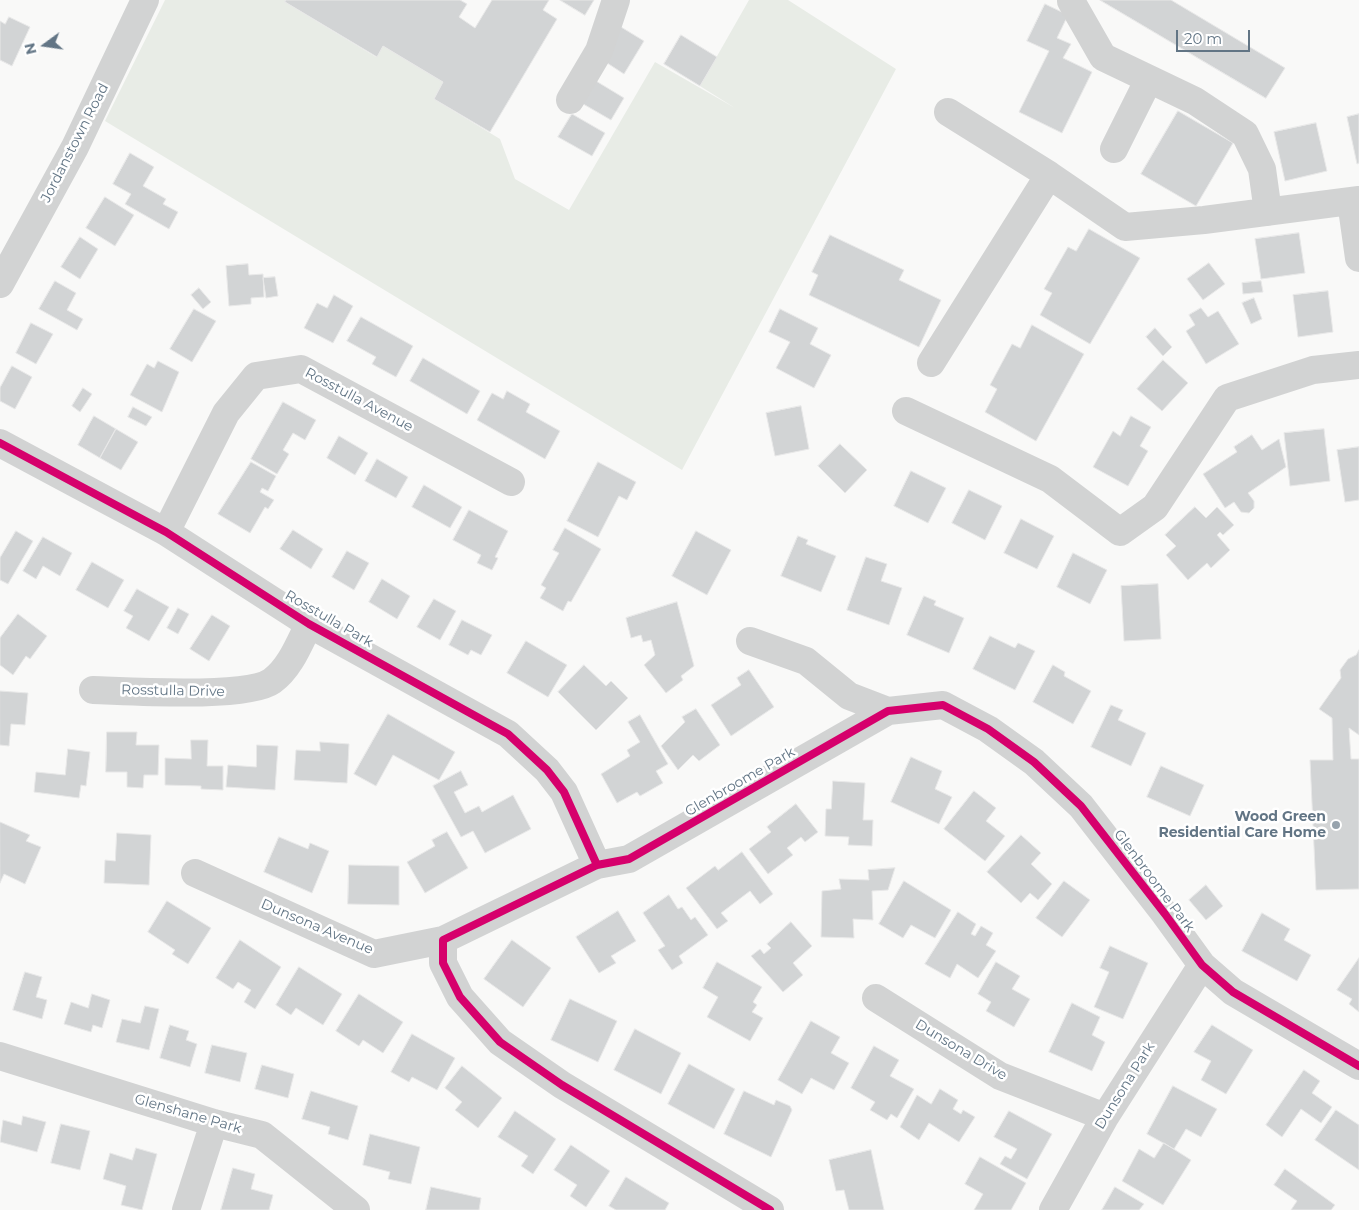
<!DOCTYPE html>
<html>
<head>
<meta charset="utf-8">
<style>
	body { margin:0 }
	#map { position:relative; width:1359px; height:1210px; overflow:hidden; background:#f9f9f8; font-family:Montserrat,sans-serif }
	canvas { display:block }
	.north { position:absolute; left:20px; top:20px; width:50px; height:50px; -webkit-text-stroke:4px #fff; paint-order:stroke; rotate:256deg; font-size:14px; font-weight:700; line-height:20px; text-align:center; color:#627585 }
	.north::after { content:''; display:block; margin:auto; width:18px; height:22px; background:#627585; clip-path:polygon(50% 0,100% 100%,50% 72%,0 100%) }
	.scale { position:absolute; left:1176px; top:30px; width:74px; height:22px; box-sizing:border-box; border:2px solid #627585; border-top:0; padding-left:6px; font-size:15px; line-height:18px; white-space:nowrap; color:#627585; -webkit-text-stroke:4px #fff; paint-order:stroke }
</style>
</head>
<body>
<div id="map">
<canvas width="1359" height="1210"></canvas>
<div class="north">N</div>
<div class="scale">20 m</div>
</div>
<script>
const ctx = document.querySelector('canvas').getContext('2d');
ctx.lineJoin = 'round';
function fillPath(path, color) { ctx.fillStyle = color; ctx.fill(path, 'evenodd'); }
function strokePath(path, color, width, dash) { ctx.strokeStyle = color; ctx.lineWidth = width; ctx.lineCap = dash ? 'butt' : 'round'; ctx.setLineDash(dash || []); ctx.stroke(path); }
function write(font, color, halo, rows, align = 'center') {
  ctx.font = font + ' Montserrat,sans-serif'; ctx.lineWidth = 5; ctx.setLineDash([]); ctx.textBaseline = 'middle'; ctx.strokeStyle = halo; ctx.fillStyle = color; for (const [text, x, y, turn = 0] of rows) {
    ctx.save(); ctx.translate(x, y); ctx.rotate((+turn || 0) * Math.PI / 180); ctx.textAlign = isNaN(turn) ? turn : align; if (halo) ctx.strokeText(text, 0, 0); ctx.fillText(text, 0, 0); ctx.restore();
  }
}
fillPath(new Path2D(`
	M165,0H286L285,2L376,57L383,46L443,82L434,99L500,139L515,179L569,210L655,62L735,108L700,86L749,0H788L896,69L682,470L105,121Z`), '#e8ece6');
const building = new Path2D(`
	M286,0H460L467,4L459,17L475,28L492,0H549L543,10L557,19L490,132L434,99L443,82L383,46L377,57L285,2Z
	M560,0H594L585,15Z
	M1100,0H1171L1285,68L1266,98Z
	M1045,4L1068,15L1057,38L1071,44L1063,58L1092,72L1062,133L1019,112L1049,51L1027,41Z
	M9,17L30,27L12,66L0,60V21L5,24Z
	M621,27L644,41L624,74L601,59Z
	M681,35L717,57L700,86L664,64Z
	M591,78L624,98L611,120L578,101Z
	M1178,111L1233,143L1196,206L1141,174Z
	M572,114L605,133L592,156L558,137Z
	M1359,114V163L1357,164L1347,117Z
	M1316,123L1327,171L1285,181L1274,132Z
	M130,153L154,167L143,186L166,199L163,204L178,212L169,229L125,204L131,194L113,184Z
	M105,197L134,215L115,246L86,228Z
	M1089,229L1140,258L1090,344L1040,315L1052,293L1044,289L1068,247L1076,251Z
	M1299,233L1305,273L1261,279L1255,239Z
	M830,235L904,270L899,280L941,300L919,347L809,295L818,275L812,272Z
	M80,237L98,249L80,279L61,267Z
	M1209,263L1225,284L1203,300L1187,279Z
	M248,264L249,275L263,274L264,297L251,298V304L229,306L226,266Z
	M275,277L278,296L266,298L263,278Z
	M55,281L76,293L67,310L83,319L77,330L39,309Z
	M1261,281L1263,292L1243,294L1242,283Z
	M199,288L211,302L203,309L191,295Z
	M1328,291L1333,332L1298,337L1293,295Z
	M334,295L353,306L333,343L304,328L317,303L327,308Z
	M1254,298L1262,319L1251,324L1242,303Z
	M1201,308L1208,317L1218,311L1239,344L1206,364L1186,331L1195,325L1189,315Z
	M194,309L216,321L192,362L170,349Z
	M780,309L818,328L810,344L831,355L814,388L776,368L790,342L769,332Z
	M361,317L413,346L396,377L372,364L376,357L347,341Z
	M31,323L53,334L36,364L16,353Z
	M1032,325L1084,354L1036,441L985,412L997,389L990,385L1012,344L1020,348Z
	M1155,328L1172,347L1163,356L1146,337Z
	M423,358L480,391L467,414L410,381Z
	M1163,360L1188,383L1162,411L1137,389Z
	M158,361L179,372L162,412L130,395L147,364L154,368Z
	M12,366L32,377L15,409L0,401V388Z
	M83,388L92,394L80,412L72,406Z
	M507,391L530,404L526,412L560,431L545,459L477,420L492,393L503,399Z
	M283,402L316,420L305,440L293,433L283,450L289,454L277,474L251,459Z
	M801,406L809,449L775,456L766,413Z
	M133,407L152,417L146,426L128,417Z
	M94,416L116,429L100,458L78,445Z
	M1131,416L1151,427L1140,446L1148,451L1128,486L1093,467L1113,431L1120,436Z
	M116,429L138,442L121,470L100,458Z
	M1324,429L1330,481L1290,486L1284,433Z
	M1252,435L1262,450L1279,439L1286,467L1248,493L1254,501V508L1249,513L1241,512L1234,502L1225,508L1203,474L1237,452L1234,447Z
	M339,436L368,453L355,475L327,458Z
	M840,444L867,470L845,493L818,466Z
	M1359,447V500L1345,502L1337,450Z
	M377,459L408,477L396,498L365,481Z
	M251,462L276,476L268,491L262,488L260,492L274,500L268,509L265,507L250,533L218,514Z
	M598,462L636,482L627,500L619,496L598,537L567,521Z
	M911,471L946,488L928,523L894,506Z
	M424,485L462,507L450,528L412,507Z
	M969,490L1002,506L985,540L952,523Z
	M1195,507L1206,518L1217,507L1234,525L1223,535L1220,532L1217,535L1230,550L1211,568L1207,563L1188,580L1166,555L1176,546L1165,535Z
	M469,510L508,531L495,557L498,558L492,570L477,563L481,555L453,540Z
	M1021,519L1054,536L1037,569L1004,553Z
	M565,528L601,549L571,602L568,601L563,611L540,598L546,588L541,585L559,553L553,550Z
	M293,530L323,549L311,569L280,549Z
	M16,531L33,541L8,584L0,580V558Z
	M696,531L731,550L707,595L672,576Z
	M798,536L808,540L806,544L836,556L821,592L781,576Z
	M43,537L72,553L60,576L43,566L36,579L23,571Z
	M347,551L369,563L354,590L332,577Z
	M1073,553L1107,570L1090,604L1057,587Z
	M866,557L887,564L881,581L902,588L889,625L847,610Z
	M92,562L124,580L108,608L76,590Z
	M382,579L410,596L397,619L369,602Z
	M1158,584L1161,639L1124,641L1121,586Z
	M137,589L169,607L149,641L126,628L133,616L124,611Z
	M924,596L936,601L934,605L964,618L949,653L907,635Z
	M434,599L456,611L440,640L417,627Z
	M677,602L694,666L681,676L683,680L666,693L644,665L655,655L651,640L643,642L641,635L631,638L626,618Z
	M178,608L189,614L178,634L167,628Z
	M18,614L47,636L30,659L26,656L13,675L0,665V638Z
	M212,615L230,626L209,661L190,649Z
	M462,620L492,635L481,655L471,650L468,655L449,645Z
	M990,636L1015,648L1018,643L1035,651L1015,690L973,669Z
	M526,641L567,665L548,697L507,673Z
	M1359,650V735L1349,728L1351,759H1359V889L1316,890L1310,760H1333L1332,718L1319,709L1341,678L1340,670L1348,659L1356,655Z
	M584,665L606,686L611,681L628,698L596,730L558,692Z
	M1053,665L1065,672L1064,676L1091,691L1073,724L1033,702Z
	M749,670L774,707L731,736L711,705L741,685L737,678Z
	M0,691L28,693L25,725L11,724L9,746L0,745Z
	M1111,705L1123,710L1118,720L1146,733L1131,766L1091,747Z
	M696,709L720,745L699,761L693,755L678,770L661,746L685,722L682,717Z
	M388,714L455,752L439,780L393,755L376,786L354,774Z
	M640,715L668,764L656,771L663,783L640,796L637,792L617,803L601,774L630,756L627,750L640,742L628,722Z
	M107,732H137L136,745H159L158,775H144L143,788L127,787V772H106Z
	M191,740H208L207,766H223V790L201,789V786L165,785V758L191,759Z
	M320,742L349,744L347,783L294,780L296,750L320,751Z
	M257,745L278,746L275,790L226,787L228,765L256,767Z
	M68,749L90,752L86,786L81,785L79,798L34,792L36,772L65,775Z
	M911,757L942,771L935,789L952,797L939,824L891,802Z
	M1161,766L1204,785L1190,816L1147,797Z
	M461,771L468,785L454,792L465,813L479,806L482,812L513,795L531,829L485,853L473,831L461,837L433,786Z
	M833,781L865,783L863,820H873L872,846L848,845L849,837L825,836L826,809H831Z
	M974,791L996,808L986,821L1005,836L985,861L944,829Z
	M796,804L818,832L805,842L801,837L787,848L793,855L768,874L749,849L771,832L767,827Z
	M0,822L30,835L26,841L41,847L25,884L4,874L0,883Z
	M447,832L468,868L425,893L407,862L435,846L432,840Z
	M117,833L151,835L149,885L104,883L105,860L115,861Z
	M1021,835L1041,853L1031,864L1052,884L1038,900L1030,893L1021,903L987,872Z
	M279,837L308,849L310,843L329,851L312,893L264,872Z
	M742,852L773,894L760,904L750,891L721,913L728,921L717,929L686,888L715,866L718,870Z
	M349,865L399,866V905L348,904Z
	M895,868L888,890L872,891L873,920L853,919L854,938L821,937L822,891L841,889L839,879L869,880L868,870Z
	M904,881L951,910L935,938L911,925L903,938L879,924Z
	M1064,881L1090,900L1062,937L1036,918Z
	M1206,885L1223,906L1206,920L1189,900Z
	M669,895L678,909L682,907L691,920L695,917L708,935L679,956L683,963L672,970L658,950L665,946L643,913Z
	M167,901L211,928L188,964L172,954L175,950L148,932Z
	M618,911L636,941L611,956L616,963L599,973L576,937Z
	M958,912L976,924L971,934L975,936L981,926L993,933L986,945L996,951L978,978L957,964L950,978L925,964Z
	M1262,913L1290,929L1284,940L1311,955L1297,981L1242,951Z
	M791,922L812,946L793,963L803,975L783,992L751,956L760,949L764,954L771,948L767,944Z
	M240,940L281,967L255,1009L244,1002L251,990L238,982L233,989L216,978Z
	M512,940L551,968L523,1007L484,979Z
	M1110,946L1148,963L1123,1019L1094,1007L1109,972L1100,968Z
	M1359,958V1012L1349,1004L1352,999L1337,990Z
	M717,962L762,987L753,1002L757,1005L752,1012L763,1018L750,1041L707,1017L718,997L703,988Z
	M996,962L1020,976L1012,989L1030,999L1014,1027L986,1011L991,1002L978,994Z
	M299,967L342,994L323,1025L296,1008L291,1015L276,1005Z
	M25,972L42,977L36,997L47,1000L42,1019L13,1010Z
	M92,994L110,1000L102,1028L93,1025L91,1032L64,1024L71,1002L88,1008Z
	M359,994L403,1022L383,1053L363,1040L359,1046L336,1031Z
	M570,999L617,1021L598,1062L551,1040Z
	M1072,1003L1100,1017L1092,1035L1105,1042L1092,1071L1049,1052Z
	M145,1006L159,1009L149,1050L116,1042L122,1019L140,1023Z
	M811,1021L840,1037L831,1053L849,1063L834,1090L811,1078L802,1094L778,1080Z
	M170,1025L189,1031L186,1040L197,1044L190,1067L160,1058Z
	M1212,1025L1253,1050L1226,1094L1201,1080L1211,1061L1194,1052Z
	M635,1029L681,1053L661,1094L614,1070Z
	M412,1034L455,1058L437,1090L412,1077L409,1082L391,1072Z
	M212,1045L247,1053L240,1082L205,1073Z
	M874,1046L899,1060L890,1076L914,1089L897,1118L891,1114L887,1120L870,1110L875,1102L851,1088Z
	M689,1064L735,1089L714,1129L668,1104Z
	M262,1065L294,1074L288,1098L255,1089Z
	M462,1066L502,1098L478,1128L455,1110L462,1102L445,1088Z
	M1304,1070L1320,1081L1312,1093L1332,1107L1321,1123L1301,1109L1282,1137L1266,1125Z
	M1173,1086L1217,1109L1201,1137L1186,1129L1174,1149L1147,1134Z
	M940,1089L958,1100L953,1109L961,1114L963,1110L975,1117L959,1142L929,1123L919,1140L900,1127L917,1095L931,1104Z
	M311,1091L358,1106L348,1140L328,1134L330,1127L302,1119Z
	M744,1091L774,1105L776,1100L790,1106L792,1110L771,1157L724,1134Z
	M1336,1110L1359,1125V1170L1315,1140Z
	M515,1111L556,1139L533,1174L521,1166L528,1156L498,1137Z
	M1009,1111L1052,1134L1027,1179L1000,1164L1005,1156L1011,1159L1017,1149L994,1137Z
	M23,1116L46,1122L37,1152L0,1142L3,1120L21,1125Z
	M61,1124L90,1131L80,1170L51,1163Z
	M370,1134L420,1147L411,1184L388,1179L390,1172L363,1165Z
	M1164,1143L1191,1160L1163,1205L1122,1181L1139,1149L1154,1158Z
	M571,1145L610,1171L586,1207L570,1196L577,1185L554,1170Z
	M136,1148L157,1154L142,1210L121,1205L126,1186L103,1179L110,1153L132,1160Z
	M871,1150L884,1210H849L844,1190L836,1191L829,1160Z
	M980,1157L1026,1183L1011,1210H974L983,1194L965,1184Z
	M233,1168L255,1174L251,1189L273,1195L269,1210H221Z
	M1285,1169L1335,1205L1331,1210H1291L1297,1201L1274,1185Z
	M626,1177L669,1203L665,1210H616L609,1206Z
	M431,1187L481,1198L479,1210H426Z
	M1115,1187L1144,1204L1139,1210H1102Z`);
fillPath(building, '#d2d4d5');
strokePath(building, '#e8e8e8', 1);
strokePath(new Path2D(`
	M1071,1L1103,57L1195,101L1245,134L1262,169L1268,212
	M570,100L599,51L616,0
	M948,112L1049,175
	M1114,149L1149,79
	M1351,201L1359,258
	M0,284L75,147L145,0
	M931,363L1049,175L1125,227L1204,220L1359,200
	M906,411L1050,479L1120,532L1155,507L1227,398L1313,370L1359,365
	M0,443L166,532L309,624L508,734L547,770L564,792L597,865
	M166,532L226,413L256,376L301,369L511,482
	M750,641L806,661L849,696L888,711
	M93,690C129,691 247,699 272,681C290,668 299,644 309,624
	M195,873L374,954L443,940
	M876,998L1000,1076L1105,1117
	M0,1056L214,1123L262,1135L356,1210
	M186,1210L214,1123
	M770,1210L562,1085L500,1042L460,997L443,963V940L597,865L629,859L888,711L943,705L988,729L1034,762L1081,806L1165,914L1202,965L1233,992L1359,1066
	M1053,1210L1105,1117L1202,965`), '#d2d3d3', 28);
strokePath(new Path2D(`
	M0,443L166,532L309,624L508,734L547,770L564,792L597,865
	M770,1210L562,1085L500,1042L460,997L443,963V940L597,865L629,859L888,711L943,705L988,729L1034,762L1081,806L1165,914L1202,965L1233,992L1359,1066`), '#d6006c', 8);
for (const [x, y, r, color] of [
	[1336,825,5,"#97a3ad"]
]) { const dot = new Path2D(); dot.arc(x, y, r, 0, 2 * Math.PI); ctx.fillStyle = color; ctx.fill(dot); strokePath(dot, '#fff', 2); }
write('14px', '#627585', '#fff', [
	["Jordanstown Road",75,143,-63],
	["Rosstulla Avenue",359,400,28],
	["Rosstulla Park",329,619,30],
	["Rosstulla Drive",173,691,1],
	["Glenbroome Park",740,782,-30],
	["Glenbroome Park",1154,881,53],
	["Dunsona Avenue",317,927,23],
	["Dunsona Drive",961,1050,31],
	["Dunsona Park",1125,1086,-58],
	["Glenshane Park",188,1114,16]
]);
write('bold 14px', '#627585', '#fff', [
	["Wood Green",1326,817],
	["Residential Care Home",1326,833]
], 'right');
</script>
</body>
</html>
